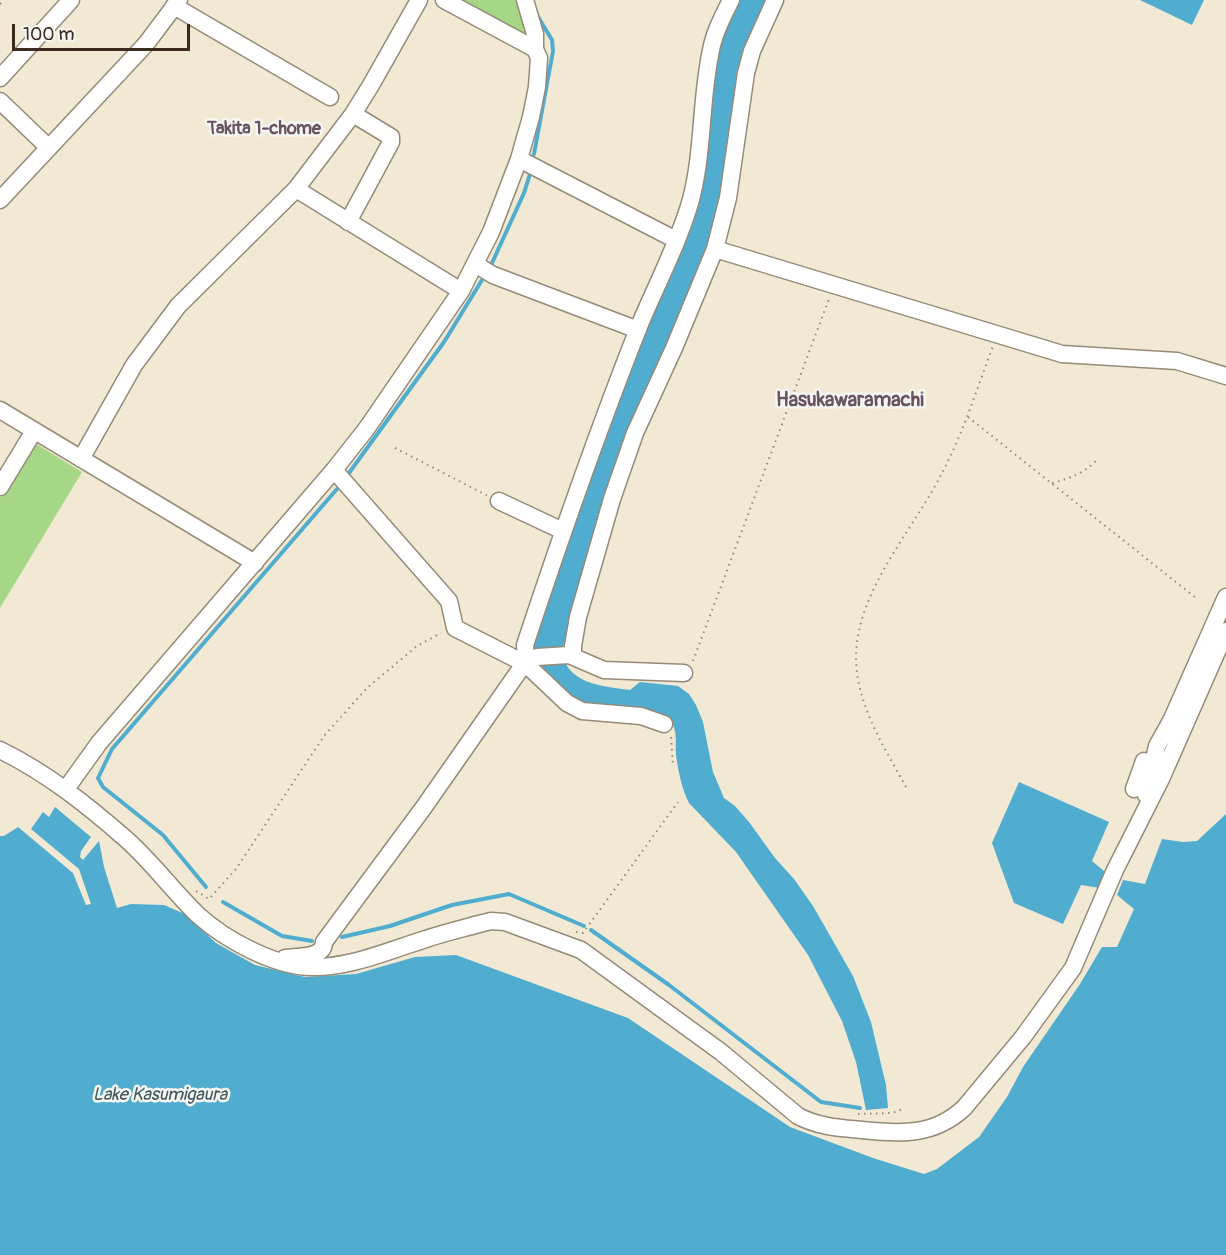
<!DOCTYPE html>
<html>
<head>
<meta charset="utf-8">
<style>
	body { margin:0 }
	#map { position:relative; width:1226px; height:1255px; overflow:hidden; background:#f1e9d4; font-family:Pangolin,sans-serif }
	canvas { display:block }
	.scale { position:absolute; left:12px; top:24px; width:178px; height:27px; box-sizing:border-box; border:3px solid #3b2a1e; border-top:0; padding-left:8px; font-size:18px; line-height:21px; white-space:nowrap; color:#3b2a1e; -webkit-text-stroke:4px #f6f6f2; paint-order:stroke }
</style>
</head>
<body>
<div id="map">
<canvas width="1226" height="1255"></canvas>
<div class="scale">100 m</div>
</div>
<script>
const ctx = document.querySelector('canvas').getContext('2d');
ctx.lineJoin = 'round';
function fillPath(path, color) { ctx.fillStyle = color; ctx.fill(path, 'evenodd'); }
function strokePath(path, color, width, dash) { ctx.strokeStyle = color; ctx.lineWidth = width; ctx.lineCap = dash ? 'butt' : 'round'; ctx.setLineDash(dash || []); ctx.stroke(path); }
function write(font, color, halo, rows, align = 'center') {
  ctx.font = font + ' Pangolin,sans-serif'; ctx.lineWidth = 5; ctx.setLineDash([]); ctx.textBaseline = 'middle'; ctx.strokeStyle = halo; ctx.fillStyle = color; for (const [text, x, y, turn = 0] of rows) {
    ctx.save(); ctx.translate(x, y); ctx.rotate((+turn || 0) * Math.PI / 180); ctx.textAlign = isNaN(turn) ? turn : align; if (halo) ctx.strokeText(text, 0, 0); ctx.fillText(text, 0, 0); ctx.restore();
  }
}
fillPath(new Path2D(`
	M458,0H521L531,29L527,37Z
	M33,442L82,472L0,608V498Z`), '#a6d786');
fillPath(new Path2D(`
	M736,0H766L737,70L724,183L714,226L700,271L565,642L561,650C567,684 600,686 630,690L640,682L678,686L689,694L696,705L703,722L713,772L724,798L735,806L749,822L775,858L794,879L813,906L853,976L871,1022L886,1085L888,1108L866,1110L856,1062L842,1021L808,955L736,852L689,803C682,790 678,770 676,755C675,742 678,733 671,721L588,705L568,695L535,662L530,648L577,506L684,232L714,60Z
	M1140,0H1204L1192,25Z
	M1019,782L1109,822L1092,861L1104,871L1117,875L1100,888L1081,885L1063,924L1014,903L992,843Z
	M55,807L91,837L81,851L80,857L83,860L99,841L104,867L117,908L131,904L164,905L185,914L216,943L255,965L305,977L356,974L415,957L456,955L628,1018L790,1127L873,1158L924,1174L937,1169L979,1137L1007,1097L1023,1067L1080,984L1102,947H1117L1134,909L1117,895L1123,880L1145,884L1162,839L1183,842L1197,841L1226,814V1255H0V836H4L18,827L73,873L86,905L91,904L79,869L31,829L43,812L49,817Z`), '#50adcf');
strokePath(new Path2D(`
	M534,154L553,51L552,40L537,15
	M492,263L524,193L530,174
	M349,473L444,342L482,280
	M206,887L163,835L103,787L98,778L112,749L337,489
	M223,902L282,936L312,941
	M591,930L669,985L821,1102L860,1108
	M342,937L390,926L452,905L509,894L584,926`), '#50adcf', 4);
const minor = new Path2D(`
	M444,0L535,49
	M174,6L330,97
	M0,78L71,0
	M0,101L49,148
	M519,159L676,240
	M296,189L461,291
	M0,200L146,44L179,0
	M348,222L391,142V137L353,114
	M715,249L1062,354L1177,361L1226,376
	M475,264L493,275L638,330
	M0,410L255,563
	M81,459L134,365L178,306L296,189L353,114L371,85L419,0
	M334,470L449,601L455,628L516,659L526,661
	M0,487L34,431
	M499,501L563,531
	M573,656V646L578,617L612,499L635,433L674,348L715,249L728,198L746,73L752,51L775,0
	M664,724L641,716L582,711L567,703L530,668L526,661L525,645C560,539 597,433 638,329C655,287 677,247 690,203C704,153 700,101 711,50C714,33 723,16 731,0
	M0,750C47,773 87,805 126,839C152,862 173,891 198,915C224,939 275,967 312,967C350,968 390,950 426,939C443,933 461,929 479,924L491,921L505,922L581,950L721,1052L798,1116C819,1127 840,1128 862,1130C901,1134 934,1136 964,1108L1023,1037L1073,968L1115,870L1161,779L1226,631
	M66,789L99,743L334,470L367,428L461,291L491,232L519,159L531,117L537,87L539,58L535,49V34L525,0
	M1134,789L1144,761
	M1146,795L1157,746L1171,721L1226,597
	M285,958C296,956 324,959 324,942L424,807L526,661L537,657L569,655L604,670L684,673`);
strokePath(minor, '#968a79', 19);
strokePath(new Path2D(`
	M0,4L4,0
	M968,417L1196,598
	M395,448L488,496
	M1052,483C1072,478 1084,473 1098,459
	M693,661L829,299
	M671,737L673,765
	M906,787C884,747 856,704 856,657C857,589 913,531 942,473C963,433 977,389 993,346
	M196,891L209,899L236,869L324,736L367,688L417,646L441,633
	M576,932L583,933L678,802
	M858,1114L892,1113L903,1109`), '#968a79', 2, [1.5, 4.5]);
strokePath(minor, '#fff', 16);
write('bold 18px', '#695362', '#f6f6f2', [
	["Takita 1-chome",264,129]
]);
write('italic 18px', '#42585c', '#f6f6f2', [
	["Lake Kasumigaura",160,1095]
]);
write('bold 20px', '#695362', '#f6f6f2', [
	["Hasukawaramachi",850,401]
]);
</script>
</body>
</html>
